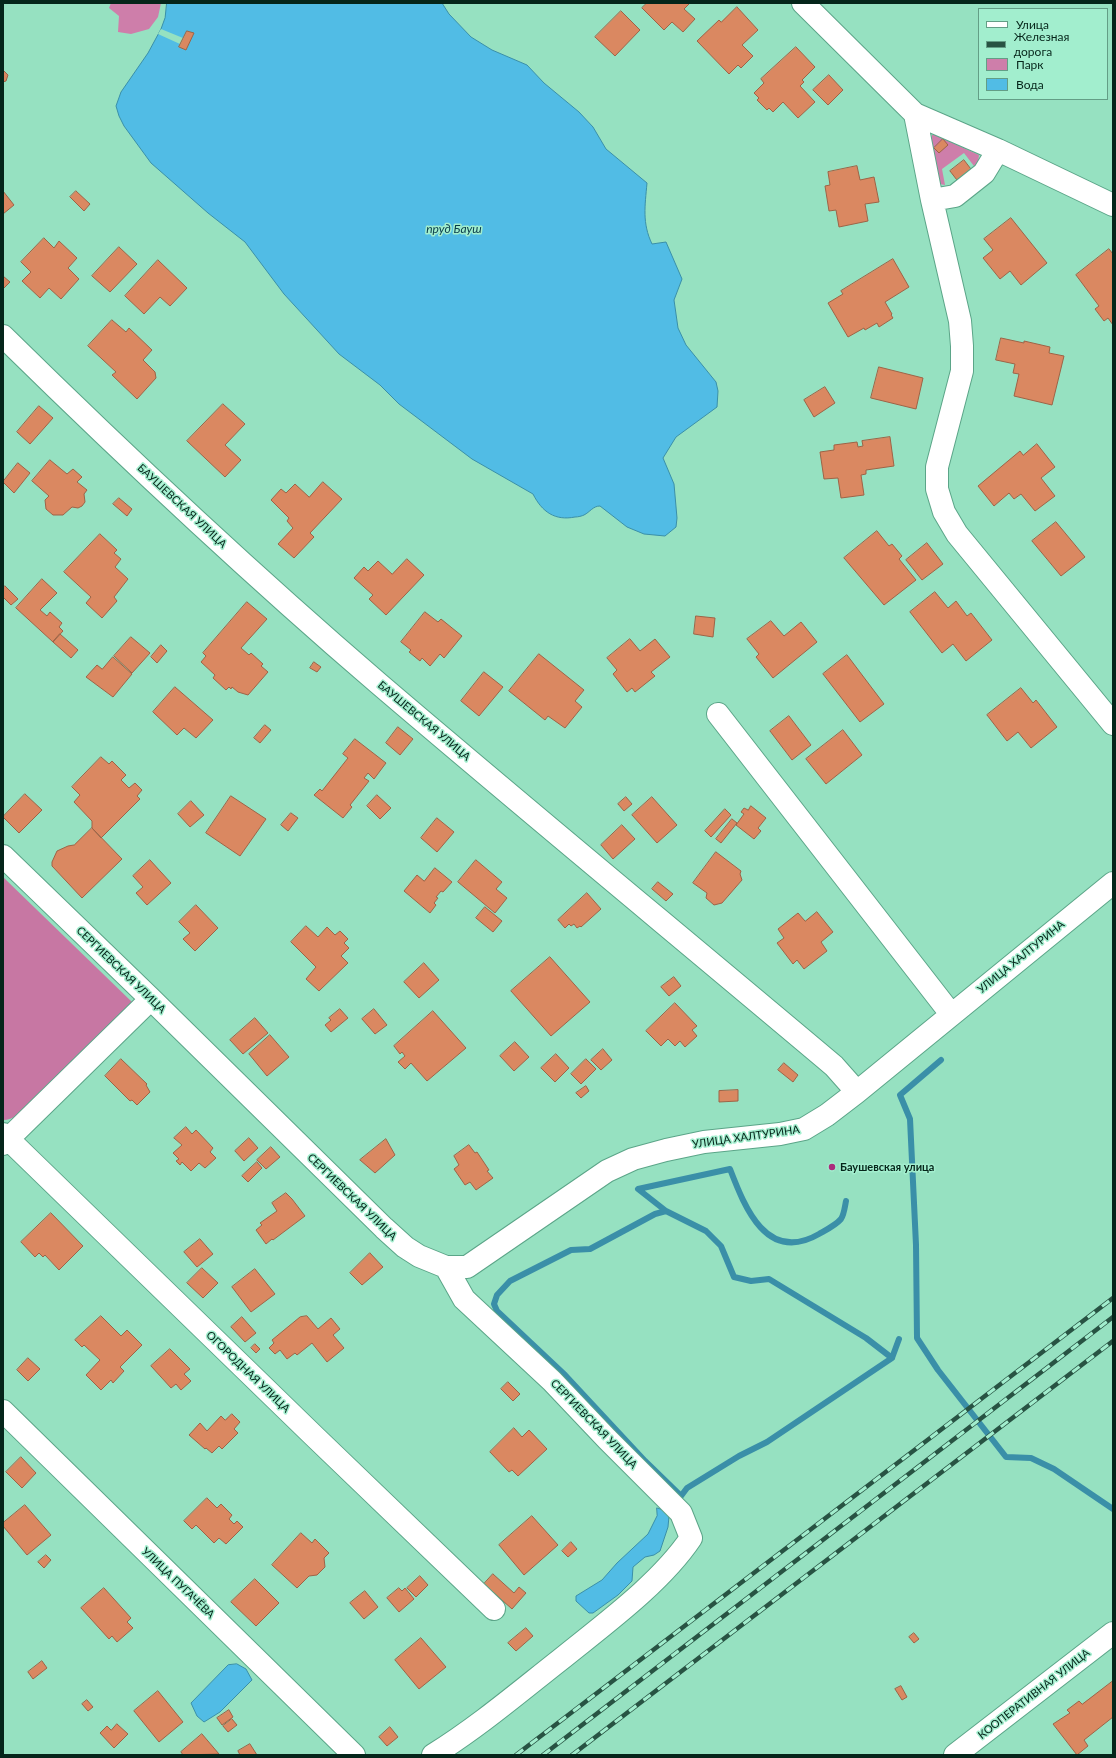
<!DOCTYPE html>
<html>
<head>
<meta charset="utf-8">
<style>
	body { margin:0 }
	#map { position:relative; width:1116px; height:1758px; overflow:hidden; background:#96e1c1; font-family:Lato,sans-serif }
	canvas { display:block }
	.frame { position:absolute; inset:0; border:4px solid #05251a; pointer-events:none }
	.legend { position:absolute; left:978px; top:8px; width:130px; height:92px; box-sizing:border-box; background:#a2eece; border:1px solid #639e86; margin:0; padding:5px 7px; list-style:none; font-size:12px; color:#05251a }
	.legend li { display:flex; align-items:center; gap:8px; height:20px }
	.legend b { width:20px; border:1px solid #639e86 }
</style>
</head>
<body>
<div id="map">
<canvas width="1116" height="1758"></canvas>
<div class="frame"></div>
<ul class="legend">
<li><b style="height:5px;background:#fff"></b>Улица</li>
<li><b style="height:5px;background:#285343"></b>Железная дорога</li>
<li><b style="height:11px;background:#ce7eaa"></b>Парк</li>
<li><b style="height:11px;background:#51bce5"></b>Вода</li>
</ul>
</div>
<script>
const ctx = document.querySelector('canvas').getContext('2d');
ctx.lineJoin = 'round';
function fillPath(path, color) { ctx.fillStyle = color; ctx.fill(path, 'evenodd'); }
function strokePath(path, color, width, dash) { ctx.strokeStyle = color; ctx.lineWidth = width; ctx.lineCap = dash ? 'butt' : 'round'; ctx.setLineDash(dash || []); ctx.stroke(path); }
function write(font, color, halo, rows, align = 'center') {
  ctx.font = font + ' Lato,sans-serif'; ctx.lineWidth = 3; ctx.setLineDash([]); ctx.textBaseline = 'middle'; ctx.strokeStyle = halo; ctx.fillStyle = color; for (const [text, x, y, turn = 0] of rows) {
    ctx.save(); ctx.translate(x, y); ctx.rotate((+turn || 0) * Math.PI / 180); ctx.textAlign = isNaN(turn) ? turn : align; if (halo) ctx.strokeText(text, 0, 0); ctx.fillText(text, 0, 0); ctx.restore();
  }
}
fillPath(new Path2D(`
	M111,3H161L158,17L149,29L131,34L118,32L119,16L109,8Z
	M932,135H935L979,155L977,170L964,153L942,169L945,185L940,184L931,138Z`), '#ce7eaa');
fillPath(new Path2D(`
	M3,877L132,1002L30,1107C22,1112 13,1120 3,1120Z`), '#c777a3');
const water = new Path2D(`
	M167,3H442L449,14L471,37L492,50L527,65L544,83L579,112L593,127L606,149L647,183C645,206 642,223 652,244L666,242L682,279L674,300L678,328L686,345L716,382L718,391L717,407L676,437L663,458L674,484L677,518L676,527L665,536L644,534L627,527L600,506C593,506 590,512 584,515C582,516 578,517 575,517C555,521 542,512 533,494L472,459L399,404L380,385L339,354L284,294L245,242L208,213L151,163L124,126L119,116L116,106L121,92L148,53L161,29L165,18Z
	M657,1508L664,1510L669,1516L668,1527L660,1551L654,1555L645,1557L633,1567L632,1581L618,1595L593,1613H589L576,1601V1596L602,1580L617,1563L648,1534L657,1516Z
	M237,1664L246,1669L252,1680L220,1712L204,1722L197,1716L191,1703L228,1665Z`);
fillPath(water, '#51bce5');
strokePath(water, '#3a8fa8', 1);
fillPath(new Path2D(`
	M161,29L183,38L187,31L194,33L186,50L179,47L180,44L158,34Z`), '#96e1c1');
strokePath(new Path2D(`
	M941,1060L900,1095L910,1119L916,1245L917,1338L938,1370L1006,1457L1031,1458L1054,1469L1113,1509
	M666,1211L638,1189L730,1169C745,1208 767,1264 819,1234C826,1230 836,1225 841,1219C844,1215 845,1206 846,1201
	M892,1358L767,1442L739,1456L687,1488L681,1496L645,1461L565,1375L497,1311L494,1304L497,1295L510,1281L571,1250L590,1249L655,1214L666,1211L706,1231L721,1246L734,1277L751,1281L769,1279L866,1338L892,1358L899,1339`), '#3a8fa8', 6);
const building = new Path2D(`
	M647,3H690L684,9L695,19L683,32L672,22L664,30L642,8Z
	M737,7L758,30L742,45L753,56L741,68L738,65L729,74L697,41L719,20L721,22Z
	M621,11L640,30L615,56L595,37Z
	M187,31L194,33L186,50L179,47Z
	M796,47L815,67L802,80L804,82L800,86L815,102L798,118L783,102L773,112L769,108L767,110L757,100L759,98L754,93L764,83L761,79Z
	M3,70L8,75L6,81L3,82Z
	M829,75L843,90L828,105L813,90Z
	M943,139L948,145L939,153L934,148Z
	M964,160L974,173L960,184L950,171Z
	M857,166L860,180L874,177L879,202L865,204L868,221L839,227L836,210L829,211L825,186L830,185L828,172Z
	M3,191L14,205L3,214Z
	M76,191L90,204L84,211L70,197Z
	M1011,218L1047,263L1021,285L1010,271L1000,279L983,258L993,250L984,239Z
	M44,238L54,248L59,241L77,258L68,268L79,279L61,299L49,288L40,298L22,281L31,272L21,262Z
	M119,247L137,264L110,292L92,276Z
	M1109,249L1113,254V325L1108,318L1104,321L1095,309L1099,306L1076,275Z
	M893,259L909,287L885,302L892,314L891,315L893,318L879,327L877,323L865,330L864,328L848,337L828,303L843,294L841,291Z
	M158,260L187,288L170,306L160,297L144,314L125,296Z
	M3,276L10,282L3,289Z
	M112,320L126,332L129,328L152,350L143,360L155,372L156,378L137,399L112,375L116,372L88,346Z
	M1001,338L1024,343V341L1050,347L1049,353L1064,356L1052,405L1014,396L1019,374L1013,373L1015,364L996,360Z
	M879,367L923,378L916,409L871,398Z
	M825,387L835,403L814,417L804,400Z
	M223,404L245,424L225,445L241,460L225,477L187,441Z
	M39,406L53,418L30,444L17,432Z
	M890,437L894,466L866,470V474L861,475L864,495L841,498L838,478L824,479L820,452L834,450V445L857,442L858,447L863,446L862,441Z
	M1037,444L1055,467L1041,478L1055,496L1035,511L1021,494L1014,499L1009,493L994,506L978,486L1020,451L1023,455Z
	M50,460L67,474L73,469L82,477L77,482L87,490L84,494L85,502L82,506L78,508L72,507L63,515H53L46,509L45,500L49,496L32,481Z
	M18,463L30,473L14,493L3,482Z
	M323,482L342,499L310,533L314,537L294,558L278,544L293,528L287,521L289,518L271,500L281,489L286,493L295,484L309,497Z
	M119,498L132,509L127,516L113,504Z
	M1056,522L1085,557L1061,576L1032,541Z
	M877,531L889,546L892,544L902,556L899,559L916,580L884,605L844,558Z
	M100,534L117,550L114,553L121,559L115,567L128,579L114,597L117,601L102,618L86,603L91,597L64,572Z
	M927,543L943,564L922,580L906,560Z
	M407,559L424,575L386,615L369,599L373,595L354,578L364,567L368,571L378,561L392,574Z
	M42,579L57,593L40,610L47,616L50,612L62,623L59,627L63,631L53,642L16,608Z
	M5,586L18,599L11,605L3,597V588Z
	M935,592L948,608L956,601L967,616L971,613L992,640L966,661L953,644L942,653L910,612Z
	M247,602L267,619L241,648L249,655L251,653L263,664L261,666L268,672L248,695L238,692L232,687L231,689L229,687L226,690L213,678L215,675L201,662L206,656L203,653Z
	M425,612L438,622L441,619L462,636L444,658L440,654L430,666L422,658L420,661L409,652L411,650L401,642Z
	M696,616L715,618L713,637L694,634Z
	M771,621L784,636L801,622L817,642L773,678L756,657L759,654L747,639Z
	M60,634L78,650L71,658L53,642Z
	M131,637L150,653L132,673L114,656Z
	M630,639L640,651L655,639L670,657L651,672L655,676L635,692L632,688L627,692L613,674L617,670L607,658Z
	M161,645L167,651L157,663L151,657Z
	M539,654L584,690L575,701L582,707L565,728L548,716L545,720L509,691Z
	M847,655L884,704L860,722L823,674Z
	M113,657L132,674L113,697L86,677L97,665L102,669Z
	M314,662L321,667L317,672L310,668Z
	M484,672L503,687L479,716L461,701Z
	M175,687L213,720L196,738L184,728L177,735L153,712Z
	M1021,688L1033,703L1036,700L1057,727L1031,748L1018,732L1007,741L987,715Z
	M789,716L811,745L792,760L770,731Z
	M265,725L271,730L260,743L254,738Z
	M398,727L413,739L400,755L386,743Z
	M843,730L862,755L826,784L806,759Z
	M355,739L386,763L374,779L368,773L364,778L369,781L350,805L352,807L343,818L314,795L320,789L322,791L348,758L343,754Z
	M101,757L109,764L112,761L126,775L121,780L129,788L135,783L142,790L137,796L140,799L101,838L92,828V821L74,802L80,795L72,787Z
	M25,794L42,810L19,833L3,817Z
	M377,795L391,808L380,819L367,806Z
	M231,796L266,819L240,856L206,833Z
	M626,797L632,804L624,811L618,804Z
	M652,797L677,825L657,843L632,815Z
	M191,801L204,815L190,827L178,814Z
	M751,806L766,818L758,828L761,831L754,839L736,825L744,814L741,812L744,808L748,810Z
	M725,809L731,815L711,837L705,831Z
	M291,813L298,818L288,831L281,825Z
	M437,818L454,832L437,852L421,838Z
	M732,819L737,823L721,843L716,839Z
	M622,825L635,839L613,859L601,845Z
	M92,828L122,859L82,898L52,866V862L57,851L68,846L74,845Z
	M716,852L741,871L740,874L742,880L722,903L714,905L706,898L707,893L693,883Z
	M150,860L171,883L147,905L136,893L143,887L133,876Z
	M476,860L502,882L496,889L507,898L495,913L458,882Z
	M435,868L452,882L443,892L441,891L436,897L438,898L434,903L436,905L430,913L404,891L417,875L424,881Z
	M658,882L673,894L666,901L652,889Z
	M587,893L601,909L581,927L580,926L577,928L574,924L571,926L569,924L565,928L558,920Z
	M196,905L218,928L195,951L183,939L190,933L179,922Z
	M485,907L502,921L493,932L476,918Z
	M817,912L833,932L821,942L827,951L804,969L797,960L793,964L777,943L784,938L778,929L798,913L805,921Z
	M306,926L318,937L327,927L335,935L340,931L348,939L344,943L349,948L341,956L348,963L319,991L306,979L316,967L291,942Z
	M550,957L590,1002L551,1036L511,991Z
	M424,963L439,980L419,998L404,982Z
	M674,977L681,986L669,996L661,987Z
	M675,1003L697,1026L692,1030L697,1036L685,1047L680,1041L675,1046L668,1039L661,1046L646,1031Z
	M340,1009L348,1018L331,1032L325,1025L331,1020L329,1018Z
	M374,1009L387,1025L375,1034L362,1019Z
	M433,1011L466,1048L427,1081L411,1063L405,1069L398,1062L405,1056L402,1052L400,1054L394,1046Z
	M255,1018L268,1033L243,1054L230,1040Z
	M270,1035L289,1057L267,1076L249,1054Z
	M515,1042L529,1057L514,1071L500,1056Z
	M603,1049L612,1060L601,1070L591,1060Z
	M556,1054L569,1068L555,1082L541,1068Z
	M121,1059L147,1084L146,1085L150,1092L137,1105L132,1100L130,1101L105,1076Z
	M586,1059L596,1069L581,1084L571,1074Z
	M784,1063L798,1075L793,1082L778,1070Z
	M586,1086L589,1091L581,1098L576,1093Z
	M738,1090V1101L719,1102V1091Z
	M186,1127L192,1134L196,1130L213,1148L210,1152L216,1158L205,1168L199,1163L191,1171L182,1162L180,1165L176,1161L179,1159L173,1153L182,1145L174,1138Z
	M249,1138L258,1148L244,1161L235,1151Z
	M386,1139L395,1155L375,1173L360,1160Z
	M469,1145L475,1153L477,1152L489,1170L487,1171L493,1178L476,1190L470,1182L465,1185L454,1169L459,1165L454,1156Z
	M271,1147L280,1157L266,1169L257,1160Z
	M257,1162L262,1168L248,1182L242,1176Z
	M286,1193L292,1199L305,1216L273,1240L272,1239L266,1244L256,1230L262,1225L260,1223L277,1211L272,1203Z
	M51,1213L83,1246L59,1270L45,1255L43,1257L39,1253L35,1257L21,1242Z
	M200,1239L213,1254L197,1267L184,1252Z
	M370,1253L383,1267L362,1285L350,1273Z
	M202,1268L218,1283L203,1298L187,1283Z
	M255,1269L275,1294L251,1312L232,1287Z
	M101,1316L121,1336L127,1330L142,1345L120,1367L124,1371L113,1383L111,1380L101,1390L86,1375L100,1360L84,1345L82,1347L75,1340Z
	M307,1316L318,1329L331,1318L340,1329L333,1335L344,1348L327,1362L312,1343L297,1355L295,1353L287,1359L280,1350L275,1354L269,1348L274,1343L272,1340L300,1317Z
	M242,1317L256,1333L245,1342L231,1327Z
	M255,1344L260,1349L256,1353L251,1348Z
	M170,1349L190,1369L184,1374L191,1381L181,1390L176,1384L171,1388L151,1366Z
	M28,1358L40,1369L28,1381L17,1370Z
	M508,1382L520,1394L513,1401L501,1389Z
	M232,1414L240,1422L234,1429L238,1433L222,1449L219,1446L212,1453L206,1448L205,1449L189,1435L200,1423L207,1431L221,1416L225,1420Z
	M514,1428L522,1437L529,1430L547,1449L518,1476L512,1470L509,1472L490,1452Z
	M21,1457L36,1473L22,1488L6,1472Z
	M207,1498L217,1508L221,1504L232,1515L229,1519L234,1524L237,1521L243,1527L226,1544L219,1538L214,1543L196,1525L192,1529L184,1521Z
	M25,1505L51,1535L27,1555L3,1526V1523Z
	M532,1516L558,1545L524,1575L499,1545Z
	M301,1533L312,1543L315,1539L329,1553L324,1558L325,1567L317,1575L309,1576L297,1588L272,1565Z
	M571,1542L577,1549L568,1557L562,1551Z
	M46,1555L51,1560L44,1568L38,1562Z
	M493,1574L514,1593L519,1587L526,1593L512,1609L484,1584Z
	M420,1576L428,1585L416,1597L407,1588Z
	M255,1579L279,1603L256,1626L231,1602Z
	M104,1588L131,1618L127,1622L133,1628L117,1642L112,1636L109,1639L81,1608Z
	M399,1588L402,1591L405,1588L414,1599L399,1612L387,1598Z
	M365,1591L378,1607L364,1619L350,1603Z
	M526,1628L533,1636L516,1651L508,1643Z
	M914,1633L919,1639L914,1643L909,1637Z
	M421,1638L446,1667L419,1689L395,1660Z
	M42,1661L47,1668L33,1679L28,1672Z
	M1113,1681V1717L1084,1740L1088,1746L1077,1755L1053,1724L1070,1713L1067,1710L1079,1701L1082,1704Z
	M901,1686L907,1697L902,1700L895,1689Z
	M158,1691L183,1722L159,1742L134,1711Z
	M87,1700L93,1707L88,1711L82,1704Z
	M229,1710L233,1717L222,1725L217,1718Z
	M232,1719L237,1725L228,1732L223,1726Z
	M117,1724L128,1734L114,1748L100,1733L107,1726L111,1730Z
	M390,1727L398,1737L387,1746L379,1737Z
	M202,1734L219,1754L183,1755L181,1752Z
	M250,1744L257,1755H240L238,1751Z`);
fillPath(building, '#da8861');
strokePath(building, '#9d6346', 1);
const minor = new Path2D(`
	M803,3L915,114L998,150L1113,205
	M915,114L932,200L960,321L962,346V371L937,467V489L944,512L957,534L1113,724
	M932,200L955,196L984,173L998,150
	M3,336C124,455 249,572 378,683C529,812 682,938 834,1066L857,1092
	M718,714L951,1014
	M3,856L151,999L384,1228L405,1247L419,1256L446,1267L464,1299L552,1381L607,1439L681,1513L691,1538C660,1584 603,1625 560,1660C518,1693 478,1727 433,1755
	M3,1134L314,1436L494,1609
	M3,1144L151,999
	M446,1267H467L607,1171L633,1159L666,1150L704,1142L780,1134L804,1129L827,1115L857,1092L1113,883
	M3,1411L354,1755
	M955,1755L1113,1633`);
strokePath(minor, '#5ba588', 24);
strokePath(minor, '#fff', 22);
const rail = new Path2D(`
	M516,1755L1113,1298
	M543,1755L1113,1317
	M572,1755L1113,1341`);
strokePath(rail, '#285343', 4.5);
strokePath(rail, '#a2eece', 3, [9]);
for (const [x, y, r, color] of [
	[832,1167,4,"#aa2c7c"]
]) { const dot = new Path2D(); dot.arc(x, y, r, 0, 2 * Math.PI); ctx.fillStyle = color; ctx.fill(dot); strokePath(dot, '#a2eece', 1.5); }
write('11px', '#05251a', '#a2eece', [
	["БАУШЕВСКАЯ УЛИЦА",182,506,43],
	["БАУШЕВСКАЯ УЛИЦА",424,721,40],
	["УЛИЦА ХАЛТУРИНА",1021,957,-39],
	["СЕРГИЕВСКАЯ УЛИЦА",121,970,44],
	["УЛИЦА ХАЛТУРИНА",746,1137,-8],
	["СЕРГИЕВСКАЯ УЛИЦА",352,1197,44],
	["ОГОРОДНАЯ УЛИЦА",248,1372,44],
	["СЕРГИЕВСКАЯ УЛИЦА",594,1424,46],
	["УЛИЦА ПУГАЧЁВА",178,1583,44],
	["КООПЕРАТИВНАЯ УЛИЦА",1034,1694,-38]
]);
write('bold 11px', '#05251a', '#a2eece', [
	["Баушевская улица",840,1167]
], 'left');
write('italic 12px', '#073949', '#a2eece', [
	["пруд Бауш",454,229]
]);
</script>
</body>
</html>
